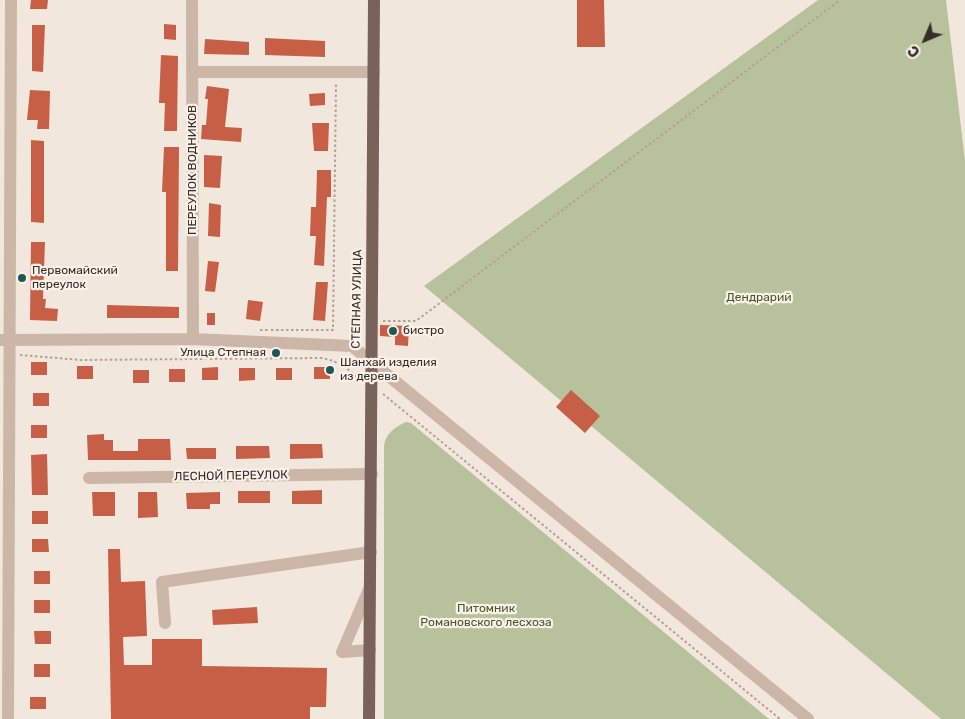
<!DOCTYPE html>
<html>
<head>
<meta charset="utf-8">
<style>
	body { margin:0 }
	#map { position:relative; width:965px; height:719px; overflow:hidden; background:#f2e7dc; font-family:Rubik,sans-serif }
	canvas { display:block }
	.north { position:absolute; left:900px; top:15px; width:50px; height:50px; -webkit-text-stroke:4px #faf1e9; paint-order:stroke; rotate:225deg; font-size:14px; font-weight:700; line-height:20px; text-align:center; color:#372c28 }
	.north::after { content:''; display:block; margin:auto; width:18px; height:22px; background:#372c28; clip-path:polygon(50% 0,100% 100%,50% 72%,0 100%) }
</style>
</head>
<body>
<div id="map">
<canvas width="965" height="719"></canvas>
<div class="north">С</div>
</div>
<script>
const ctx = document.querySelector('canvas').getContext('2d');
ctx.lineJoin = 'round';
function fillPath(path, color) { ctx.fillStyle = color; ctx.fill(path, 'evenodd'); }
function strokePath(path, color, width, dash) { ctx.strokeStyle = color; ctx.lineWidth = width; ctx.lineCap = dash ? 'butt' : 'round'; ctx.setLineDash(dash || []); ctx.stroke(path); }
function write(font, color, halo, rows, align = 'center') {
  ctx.font = font + ' Rubik,sans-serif'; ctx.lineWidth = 4.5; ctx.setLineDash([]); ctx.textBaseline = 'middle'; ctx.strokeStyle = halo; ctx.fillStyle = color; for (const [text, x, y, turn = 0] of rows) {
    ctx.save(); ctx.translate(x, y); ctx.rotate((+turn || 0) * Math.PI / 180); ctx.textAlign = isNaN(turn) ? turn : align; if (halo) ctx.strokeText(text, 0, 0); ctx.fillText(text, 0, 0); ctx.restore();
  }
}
fillPath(new Path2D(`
	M818,0H946L965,161V719H941L424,286Z
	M406,422L411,423L769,719H384V446C385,434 396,426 406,422Z`), '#b7c29c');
fillPath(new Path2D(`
	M31,0H48L47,9H30Z
	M577,0H604L605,47H577Z
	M164,24L176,25V40L164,39Z
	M32,25H45L43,72L32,71Z
	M265,38L325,41V57L265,55Z
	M205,39L249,42V55L204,54Z
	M161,55L178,56L177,131H164L165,103H159Z
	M207,86L229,89L225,127L242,128L241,142L201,139L202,125H206L208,99H205Z
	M30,90L50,91L49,129H37L38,120H27Z
	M325,93V105L310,106L309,94Z
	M312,123H329L328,151H314Z
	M31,140L44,141V223L31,222Z
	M164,147H179L178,271H166V192H162Z
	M204,155L222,156L220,188L204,187Z
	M317,170H331V197H327L324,266L314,265L316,236H310L311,207H316Z
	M209,203L221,205L220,237L208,236Z
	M31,242H45L43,299H46L45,308L58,309L57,321L30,320Z
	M208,261L219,262L215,292L205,291Z
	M316,282H328L325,321L313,320Z
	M248,300L263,302L260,321L246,319Z
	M107,305L179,307V318H107Z
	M207,313H215V325H207Z
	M380,325L409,326L408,346L395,345V337L380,336Z
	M31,362H47V375H31Z
	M77,366H93V379H77Z
	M218,367V380H202V368Z
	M314,367H330V379H314Z
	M239,368H255V380L239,381Z
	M276,368H292V380H276Z
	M169,369H185V382H169Z
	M133,370H149V383H133Z
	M571,390L600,416L585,433L556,407Z
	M33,393H49V406H33Z
	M31,425H47V438H31Z
	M104,434V440H113V451H138V439H170L171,460H88L87,435Z
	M290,444H322L323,458L290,459Z
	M236,446H269L270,458L236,459Z
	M186,448H216V459H187Z
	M47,454L48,495H32L31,455Z
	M322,490V504H292V491Z
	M238,491H270V503H238Z
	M92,492H115V516H93Z
	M138,492H157L158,517L138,518Z
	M220,492V504H210V509H187L186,493Z
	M32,511H48V524H32Z
	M32,539H48L49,552H32Z
	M108,549H120L121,582L145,581L147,636L123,637L124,665H152V639H202V666L327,668L326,707H310V719H111Z
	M34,571H50V584H34Z
	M34,600H50V613H34Z
	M257,607L258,623L213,625L212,610Z
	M34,631H51V644H35Z
	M34,664H50V677H34Z
	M30,697H46V709H30Z`), '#c75f46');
strokePath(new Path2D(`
	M383,321H416L840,0
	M260,330H270
	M271,330H333L336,82
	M20,355L81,360L321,358C338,361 349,368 360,381
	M383,394L780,719`), '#b6a092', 2, [2.5, 2.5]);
strokePath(new Path2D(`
	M192,0L193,339
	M192,72H374
	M0,340L193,339L352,346L808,719
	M89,478L372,474
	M165,623L162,582L371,552
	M370,650L342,652L370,587
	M8,719L11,0`), '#cbb6a8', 12);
strokePath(new Path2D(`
	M369,719L374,0`), '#796259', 12);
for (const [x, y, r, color] of [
	[22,278,5,"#1d5859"],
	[393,331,5,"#1d5859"],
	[276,353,5,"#1d5859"],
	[330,370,5,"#1d5859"]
]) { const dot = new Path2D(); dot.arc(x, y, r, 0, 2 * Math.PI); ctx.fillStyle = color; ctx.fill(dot); strokePath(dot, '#faf1e9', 2); }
write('12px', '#372c28', '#faf1e9', [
	["ПЕРЕУЛОК ВОДНИКОВ",193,170,-90],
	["СТЕПНАЯ УЛИЦА",357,299,-89],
	["ЛЕСНОЙ ПЕРЕУЛОК",231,476,-1]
]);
write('12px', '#372c28', '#faf1e9', [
	["Первомайский",32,271],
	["переулок",32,285],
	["бистро",403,331],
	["Улица Степная",266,353,"right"],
	["Шанхай изделия",340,363],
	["из дерева",340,377]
], 'left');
write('12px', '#48562c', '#faf1e9', [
	["Дендрарий",759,298],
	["Питомник",486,609],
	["Романовского лесхоза",486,623]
]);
</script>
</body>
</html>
